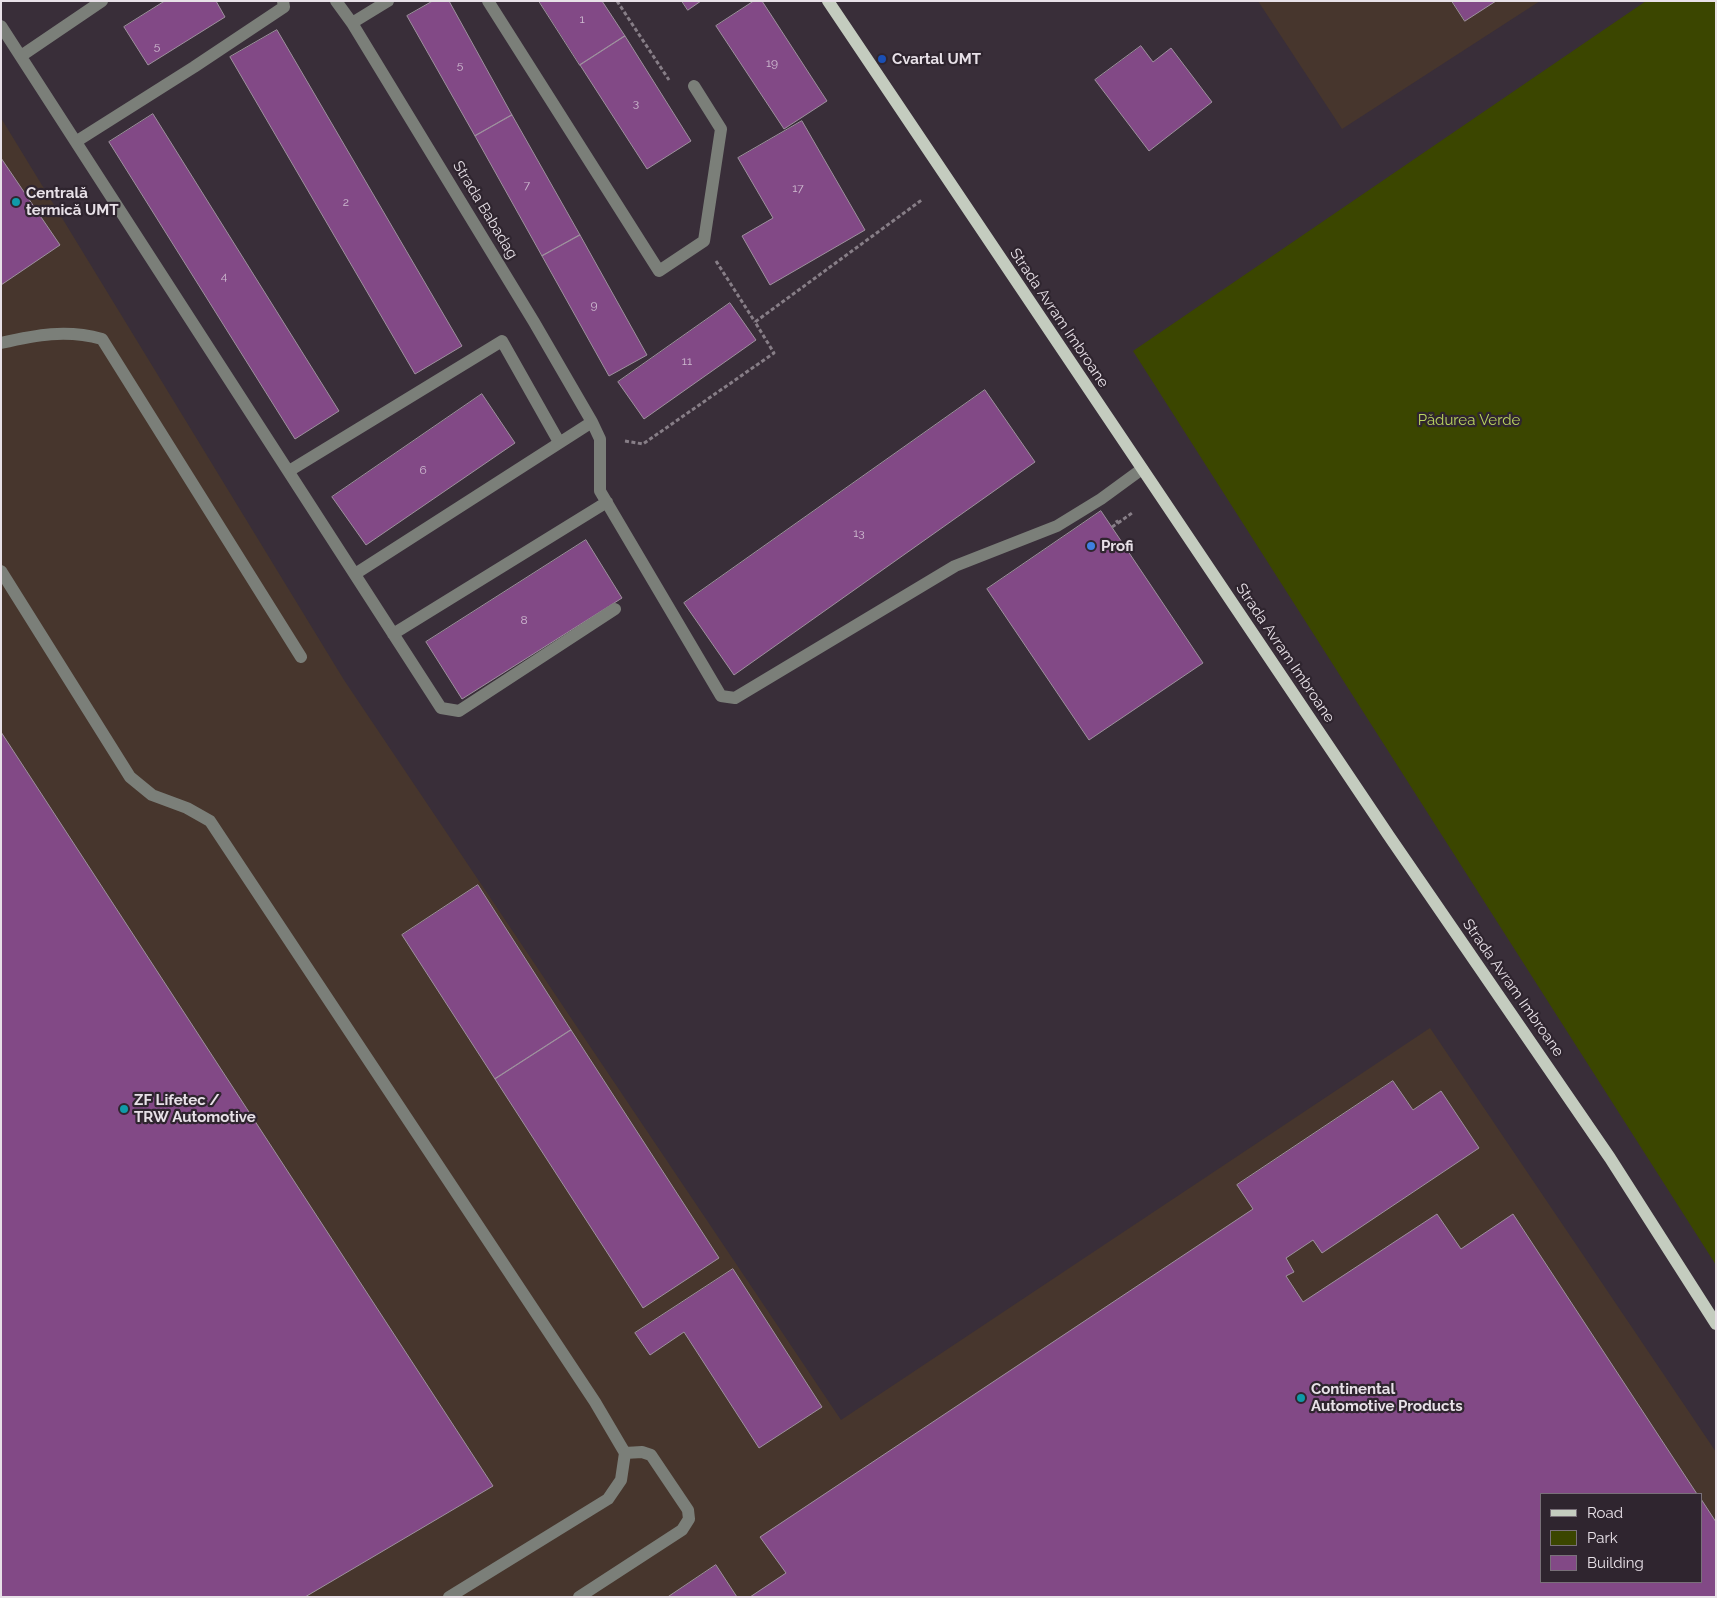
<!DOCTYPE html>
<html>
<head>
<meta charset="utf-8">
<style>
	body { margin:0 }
	#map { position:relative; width:1717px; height:1598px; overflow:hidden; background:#392e39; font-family:Raleway,sans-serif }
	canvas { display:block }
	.frame { position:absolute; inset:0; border:2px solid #e8e1e8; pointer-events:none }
	.legend { position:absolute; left:1540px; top:1493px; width:162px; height:90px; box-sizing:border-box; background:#2f252f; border:1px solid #797079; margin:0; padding:6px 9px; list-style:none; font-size:15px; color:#e8e1e8 }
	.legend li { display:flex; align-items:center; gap:10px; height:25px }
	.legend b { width:25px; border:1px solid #797079 }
</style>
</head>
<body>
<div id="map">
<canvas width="1717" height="1598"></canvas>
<div class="frame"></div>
<ul class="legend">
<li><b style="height:6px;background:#c4ccbf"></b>Road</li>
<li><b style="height:14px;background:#3b4600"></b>Park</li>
<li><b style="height:14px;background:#824986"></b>Building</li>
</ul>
</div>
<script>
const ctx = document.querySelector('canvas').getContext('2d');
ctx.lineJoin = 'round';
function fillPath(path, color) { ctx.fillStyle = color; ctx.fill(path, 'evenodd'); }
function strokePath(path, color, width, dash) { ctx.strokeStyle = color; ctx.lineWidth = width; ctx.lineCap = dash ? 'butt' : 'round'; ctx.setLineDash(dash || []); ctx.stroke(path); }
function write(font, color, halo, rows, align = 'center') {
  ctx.font = font + ' Raleway,sans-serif'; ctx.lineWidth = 4.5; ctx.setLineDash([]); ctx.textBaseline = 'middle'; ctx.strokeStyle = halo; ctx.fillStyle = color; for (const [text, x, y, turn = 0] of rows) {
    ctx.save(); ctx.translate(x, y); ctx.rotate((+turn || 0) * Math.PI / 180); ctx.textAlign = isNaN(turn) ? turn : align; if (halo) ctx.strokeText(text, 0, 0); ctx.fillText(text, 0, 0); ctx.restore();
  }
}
fillPath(new Path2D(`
	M1258,1H1540L1342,129Z
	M1,118L344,680L841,1420L1430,1028L1716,1452V1597H1ZM1541,1494H1701V1582H1541Z`), '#47362d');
fillPath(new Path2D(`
	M1646,1H1716V1265L1133,351Z`), '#3b4600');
const building = new Path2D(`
	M165,1H216L225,17L148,65L124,27Z
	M433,1H449L512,115L475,136L407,16Z
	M539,1H602L625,36L580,65Z
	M682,1H701L688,10Z
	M754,1H762L827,101L784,129L716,26Z
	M1452,1H1496L1465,21Z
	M277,30L462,346L415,374L230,57Z
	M625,36L691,141L647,169L580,65Z
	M1141,46L1153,62L1171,48L1212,102L1149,151L1095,80Z
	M153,114L339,411L295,439L109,142Z
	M512,115L580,235L542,256L475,136Z
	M802,121L865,230L770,285L742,236L773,218L738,158Z
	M1,158L60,245L1,285Z
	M580,235L647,355L609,376L542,256Z
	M730,303L756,340L644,419L618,382Z
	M985,390L1035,462L734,675L684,603Z
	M482,394L515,443L366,545L332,497Z
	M1101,511L1203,663L1089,740L987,589Z
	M586,540L622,598L462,699L426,642Z
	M1,732L493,1486L305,1597H1Z
	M478,885L571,1030L495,1079L402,935Z
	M571,1030L719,1258L643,1308L495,1079Z
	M1393,1081L1413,1110L1441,1091L1479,1148L1322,1253L1313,1240L1286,1258L1294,1272L1286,1276L1303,1302L1437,1214L1461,1249L1513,1214L1697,1494H1541V1582H1701V1499L1716,1522V1597H750L786,1573L760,1537L1253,1209L1237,1185Z
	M733,1269L822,1407L759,1448L684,1332L650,1355L635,1333Z
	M716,1565L737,1597H668Z`);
fillPath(building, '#824986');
strokePath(building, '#9e919e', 1);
strokePath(new Path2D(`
	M617,1L669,80
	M716,261L755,322
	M625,441L643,444L774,353L755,322L923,199
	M1118,523L1132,513
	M1112,527L1118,523L1116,520`), '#877e87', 3, [4, 2.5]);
strokePath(new Path2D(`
	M336,1L352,23L534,322L592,422L600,439V491L721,696L735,698L955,566L1057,526L1101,499L1142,469
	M488,1L659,271L704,241L721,129L694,86
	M352,23L388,1
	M1,26L441,708L459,711L615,609
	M21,56L102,1
	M77,141L194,67L284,7L283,1
	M1,343C36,335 66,329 102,339L301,657
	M289,471L502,341L559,442
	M1,571L130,777L152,795L187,808L210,821L595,1402L625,1453L621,1480L608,1499L449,1597
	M355,574L592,422
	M393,634L607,502
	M579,1597L682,1530L689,1519L688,1510L651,1455L642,1452L625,1453`), '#7b7f79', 12);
strokePath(new Path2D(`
	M828,1L1389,836L1610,1158L1716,1324`), '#c4ccbf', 12);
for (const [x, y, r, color] of [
	[882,59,5,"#1a4fb4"],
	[16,202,5,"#0f9aa8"],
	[1091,546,5,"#3f7fe0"],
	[124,1109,5,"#0f9aa8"],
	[1301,1398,5,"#0f9aa8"]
]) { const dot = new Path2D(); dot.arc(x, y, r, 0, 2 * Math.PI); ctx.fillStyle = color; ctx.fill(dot); strokePath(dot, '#2f252f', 2); }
write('12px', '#cebbd0', null, [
	["1",582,19],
	["5",157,46],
	["19",772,63],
	["5",460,65],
	["3",636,103],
	["7",527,185],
	["17",798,188],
	["2",346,202],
	["4",224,276],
	["9",594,305],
	["11",687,361],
	["6",423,470],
	["13",859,533],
	["8",524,620]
]);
write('bold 15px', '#e8e1e8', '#2f252f', [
	["Cvartal UMT",892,59],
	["Centrală",26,193],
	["termică UMT",26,210],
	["Profi",1101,546],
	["ZF Lifetec /",134,1100],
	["TRW Automotive",134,1117],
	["Continental",1311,1389],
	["Automotive Products",1311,1406]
], 'left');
write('15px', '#e8e1e8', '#2f252f', [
	["Strada Babadag",485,210,59],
	["Strada Avram Imbroane",1059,318,56],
	["Strada Avram Imbroane",1285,653,56],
	["Strada Avram Imbroane",1513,988,55]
]);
write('15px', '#bbd460', '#2f252f', [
	["Pădurea Verde",1469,420]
]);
</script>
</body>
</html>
